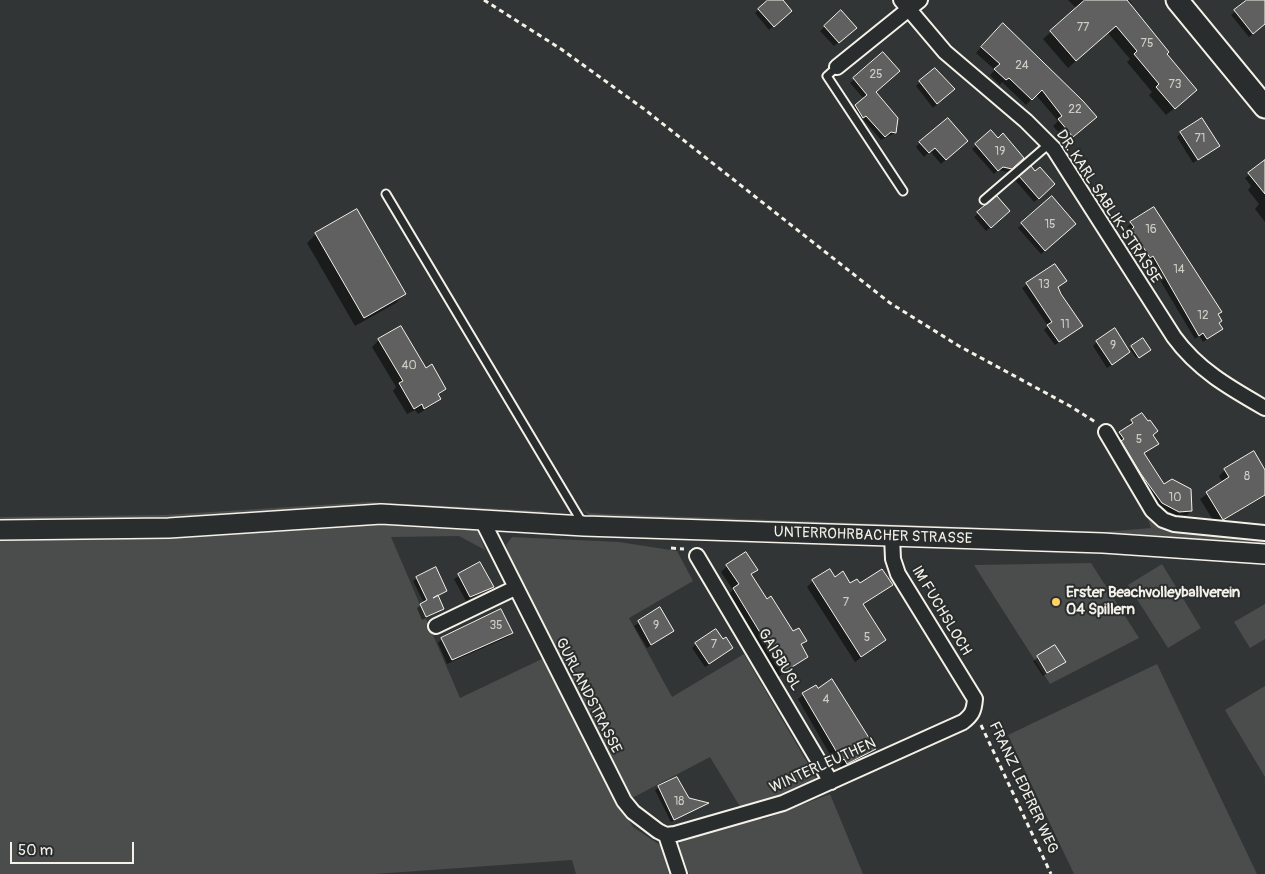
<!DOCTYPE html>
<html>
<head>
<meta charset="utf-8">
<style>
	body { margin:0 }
	#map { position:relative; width:1265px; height:874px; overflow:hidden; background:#323535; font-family:Pangolin,sans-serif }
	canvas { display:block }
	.scale { position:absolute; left:10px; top:842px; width:124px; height:22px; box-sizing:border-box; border:2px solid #f4f1e8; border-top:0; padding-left:6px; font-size:15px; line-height:18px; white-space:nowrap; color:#f4f1e8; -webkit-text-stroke:4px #2a2d2e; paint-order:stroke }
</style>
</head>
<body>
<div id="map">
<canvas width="1265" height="874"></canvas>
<div class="scale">50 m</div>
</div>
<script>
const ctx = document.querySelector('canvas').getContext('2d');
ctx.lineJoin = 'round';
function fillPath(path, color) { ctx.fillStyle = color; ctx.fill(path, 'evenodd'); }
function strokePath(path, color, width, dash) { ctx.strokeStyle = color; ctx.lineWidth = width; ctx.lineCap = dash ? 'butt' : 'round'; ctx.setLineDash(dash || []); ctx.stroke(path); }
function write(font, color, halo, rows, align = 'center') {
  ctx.font = font + ' Pangolin,sans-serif'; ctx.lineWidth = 4; ctx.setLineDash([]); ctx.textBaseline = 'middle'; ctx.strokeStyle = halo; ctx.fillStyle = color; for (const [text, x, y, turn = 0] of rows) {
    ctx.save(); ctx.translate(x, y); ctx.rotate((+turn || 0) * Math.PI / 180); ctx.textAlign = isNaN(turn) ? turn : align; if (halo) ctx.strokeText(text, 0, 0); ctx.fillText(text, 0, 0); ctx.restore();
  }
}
fillPath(new Path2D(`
	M368,502L542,511L556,515L0,521V517L164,515Z
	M583,509L589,513L606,514L1104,532L1151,528L1145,509L1164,528L1265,536V545L597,518L590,516Z
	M382,522L471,527L478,532L485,550L459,536L391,537L460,698L544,658L620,806L633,827L660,845L669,874H576L572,860L375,874H0V536Z
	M512,537L619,542L677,551L693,581L629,618L672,697L744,654L815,776L816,784L742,810L710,757L634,797L627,796L510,560L506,545Z
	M1091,563L1139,638L1050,684L974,565Z
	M1162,564L1201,628L1168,648L1128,585Z
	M1265,604V639L1250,648L1234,622Z
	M1157,664L1257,874H1074L1008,735Z
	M1265,686V777L1225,710Z
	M830,794L863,874H689L679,847L681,839L760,816L762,820Z`), '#4b4d4c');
fillPath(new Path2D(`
	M770,0H781L786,15L769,30L755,13Z
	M1068,0H1129L1132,3L1130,5L1165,54L1188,97L1166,115L1149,95L1152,92L1127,62L1130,59L1108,33L1068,68L1043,39L1077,9Z
	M1249,0H1260L1265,6V24L1249,37L1231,15Z
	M841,12L851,32L834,46L820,31Z
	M997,30L1090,123L1067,142L1053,126L1058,121L1036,95L1026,105L1002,82L1000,85L990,75L995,70L976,53Z
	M882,54L875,93L895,133L881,140L862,118L859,121L852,109L864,99L850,83Z
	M920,82L949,93L933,108L916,86Z
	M991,132L1019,162L1007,172L998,170L994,174L972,149Z
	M1181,133L1218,146L1193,163L1177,137Z
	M920,143L962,145L941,164L930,151L924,157L916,147Z
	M1265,162V222L1255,209L1259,204L1248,190L1251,186L1245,178Z
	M1020,177L1050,188L1034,202L1016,181Z
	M997,197L1005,215L986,231L974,217Z
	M1131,223L1220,312L1217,315L1221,329L1217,333L1203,342L1199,336L1195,339L1148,260L1146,261L1129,234L1130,232L1127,227Z
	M1022,224L1070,228L1041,254L1018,228Z
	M316,234L404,294L396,303L355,326L307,243Z
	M1055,265L1057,287L1081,325L1055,345L1044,330L1048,326L1022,288Z
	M379,340L425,369L445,389L438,396L440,399L433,405L418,414L415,410L407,414L393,391L396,387L372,347Z
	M1097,342L1129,352L1107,368L1093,346Z
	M1132,347L1148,351L1136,358L1130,349Z
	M1132,421L1152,436L1157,443L1143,454L1164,485L1191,511L1187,515H1175L1159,506L1118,445L1116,437L1129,427L1128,425Z
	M1254,453L1265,472V496L1216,525L1200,499L1223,483L1219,476L1225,470Z
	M480,564L492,587L466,601L454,579Z
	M727,566L756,570L751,575L767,600L792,633L805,640L800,646L807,657L778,677L727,595L733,590L721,572Z
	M417,578L446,591L437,596L443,609L422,620L417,608L424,603L413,581Z
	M834,579L850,585H891L863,605L885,640L855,662L807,587L813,581Z
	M660,609L673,631L647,648L634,626Z
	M512,633L508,637L447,664L438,643L442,639Z
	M696,644L728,652L705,667L692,648Z
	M1055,647L1064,662L1043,676L1033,661Z
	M815,686L874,749L842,769L839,763L836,765L798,699Z
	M682,786L688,799L707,804L671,822L655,790L659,787Z`), '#0007');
const building = new Path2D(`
	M768,0H783L792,11L774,27L758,9Z
	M1085,0H1127L1169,52L1167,54L1197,90L1175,109L1156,87L1159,84L1134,54L1137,51L1116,26L1076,61L1050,31Z
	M1247,0H1265V24L1253,34L1234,10Z
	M841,10L857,28L839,43L824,26Z
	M1003,23L1083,101L1097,117L1073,137L1058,119L1062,116L1042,90L1032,100L1009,78L1006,80L994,69L1000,64L981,47Z
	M883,52L900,71L876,92L898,118L896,133L891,132L885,137L866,116L863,118L855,105L867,95L853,78Z
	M935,68L955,89L937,104L919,81Z
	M948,118L968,141L946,160L935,148L929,153L919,142Z
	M1202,118L1220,146L1198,160L1180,132Z
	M991,130L998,138L1003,133L1024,158L1012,169L1003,167L998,171L975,144Z
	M1265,160V194L1248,173Z
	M1031,166L1035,171L1040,167L1055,184L1039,199L1019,176Z
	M997,196L1010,211L991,228L977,212Z
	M1052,196L1076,224L1045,251L1021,223Z
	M1154,207L1222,312L1218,314L1222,321L1219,323L1223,329L1207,339L1203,333L1199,336L1153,256L1150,258L1132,229L1134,227L1130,222Z
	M357,209L406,294L364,318L315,233Z
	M1055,264L1067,281L1058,287L1061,294L1083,326L1059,342L1047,325L1052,322L1026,283Z
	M401,326L426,368L432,364L446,389L438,394L441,399L424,409L422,404L414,409L399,383L403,381L378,339Z
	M1115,328L1130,352L1112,365L1096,341Z
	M1143,338L1151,350L1139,358L1131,346Z
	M1142,413L1148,421L1150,420L1158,431L1153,435L1159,444L1144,453L1164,484L1172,479L1191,489L1192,511L1179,512L1162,503L1141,474L1121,441L1124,439L1119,432L1133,423L1131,420Z
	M1254,451L1265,470V495L1223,520L1206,492L1229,477L1224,469Z
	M746,552L758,570L751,574L767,599L771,596L793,631L799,628L807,641L801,644L808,657L784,672L733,588L739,584L726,565Z
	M480,562L494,587L470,597L458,574Z
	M436,567L447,591L433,598L438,595L444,609L426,617L420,604L427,600L416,577Z
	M830,569L835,577L843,571L850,583L857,579L860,583L882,569L893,585L863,604L886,640L861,657L812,580Z
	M660,607L674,631L651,645L638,621Z
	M501,609L513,633L452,660L441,638Z
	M716,629L723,639L726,637L733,648L709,664L695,643Z
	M1055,645L1066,662L1047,673L1037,656Z
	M832,679L876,749L847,764L844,759L842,761L802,693L816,685L818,688Z
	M677,777L689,798L709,803L674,820L658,786Z`);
fillPath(building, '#5f605f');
strokePath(building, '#f4f1e8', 1);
const lane = new Path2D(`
	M837,67L827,76L903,191
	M386,194L583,524
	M984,200L1049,144`);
const street = new Path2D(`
	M901,0L945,52L1026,121L1054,149L1174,337C1198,370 1230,388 1265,408
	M837,67L920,0
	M1106,432L1152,510L1163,520L1174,524L1265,533
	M482,520L624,801L633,812L658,831L666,835L675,834L783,803L963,722C972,715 974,711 975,699L898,574L893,559L892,536
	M697,556L831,782
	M436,626L515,588
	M666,835L679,874`);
const secondary = new Path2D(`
	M0,530L169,528L381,514L584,526L1103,543L1265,554`);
const primary = new Path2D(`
	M1177,0L1265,107`);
strokePath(lane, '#f4f1e8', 11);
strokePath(street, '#f4f1e8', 18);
strokePath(secondary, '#f4f1e8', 22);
strokePath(primary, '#f4f1e8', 25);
strokePath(new Path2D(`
	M484,0L561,49L644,109L890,303L959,346L1070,406L1097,423
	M671,548L684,549
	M981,725L1051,874`), '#f4f1e8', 3, [5, 4]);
strokePath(lane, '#2a2d2e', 7);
strokePath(street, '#2a2d2e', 14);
strokePath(secondary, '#2a2d2e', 19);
strokePath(primary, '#2a2d2e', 21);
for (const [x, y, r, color] of [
	[1056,602,5,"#ffd166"]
]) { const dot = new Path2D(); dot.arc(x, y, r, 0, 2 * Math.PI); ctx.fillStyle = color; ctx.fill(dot); strokePath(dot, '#2a2d2e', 2); }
write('12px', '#cfcdc6', null, [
	["77",1083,28],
	["75",1147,44],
	["24",1022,66],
	["25",876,75],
	["73",1175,85],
	["22",1075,110],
	["71",1200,139],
	["19",1000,152],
	["15",1050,225],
	["16",1151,230],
	["14",1179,270],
	["13",1044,285],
	["12",1203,316],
	["11",1065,325],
	["9",1113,346],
	["40",409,366],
	["5",1139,440],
	["8",1247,477],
	["10",1175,498],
	["7",846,603],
	["35",496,626],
	["9",656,626],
	["5",867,638],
	["7",714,645],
	["4",826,700],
	["18",679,802]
]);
write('15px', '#f4f1e8', '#2a2d2e', [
	["DR. KARL SABLIK-STRASSE",1108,207,57],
	["UNTERROHRBACHER STRASSE",873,536,2],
	["IM FUCHSLOCH",941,611,59],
	["GAISBUGL",779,660,59],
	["GURLANDSTRASSE",588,696,63],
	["WINTERLEUTHEN",823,766,-24],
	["FRANZ LEDERER WEG",1023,788,65]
]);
write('bold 15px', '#f4f1e8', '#2a2d2e', [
	["Erster Beachvolleyballverein",1066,593],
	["04 Spillern",1066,610]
], 'left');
</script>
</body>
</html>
